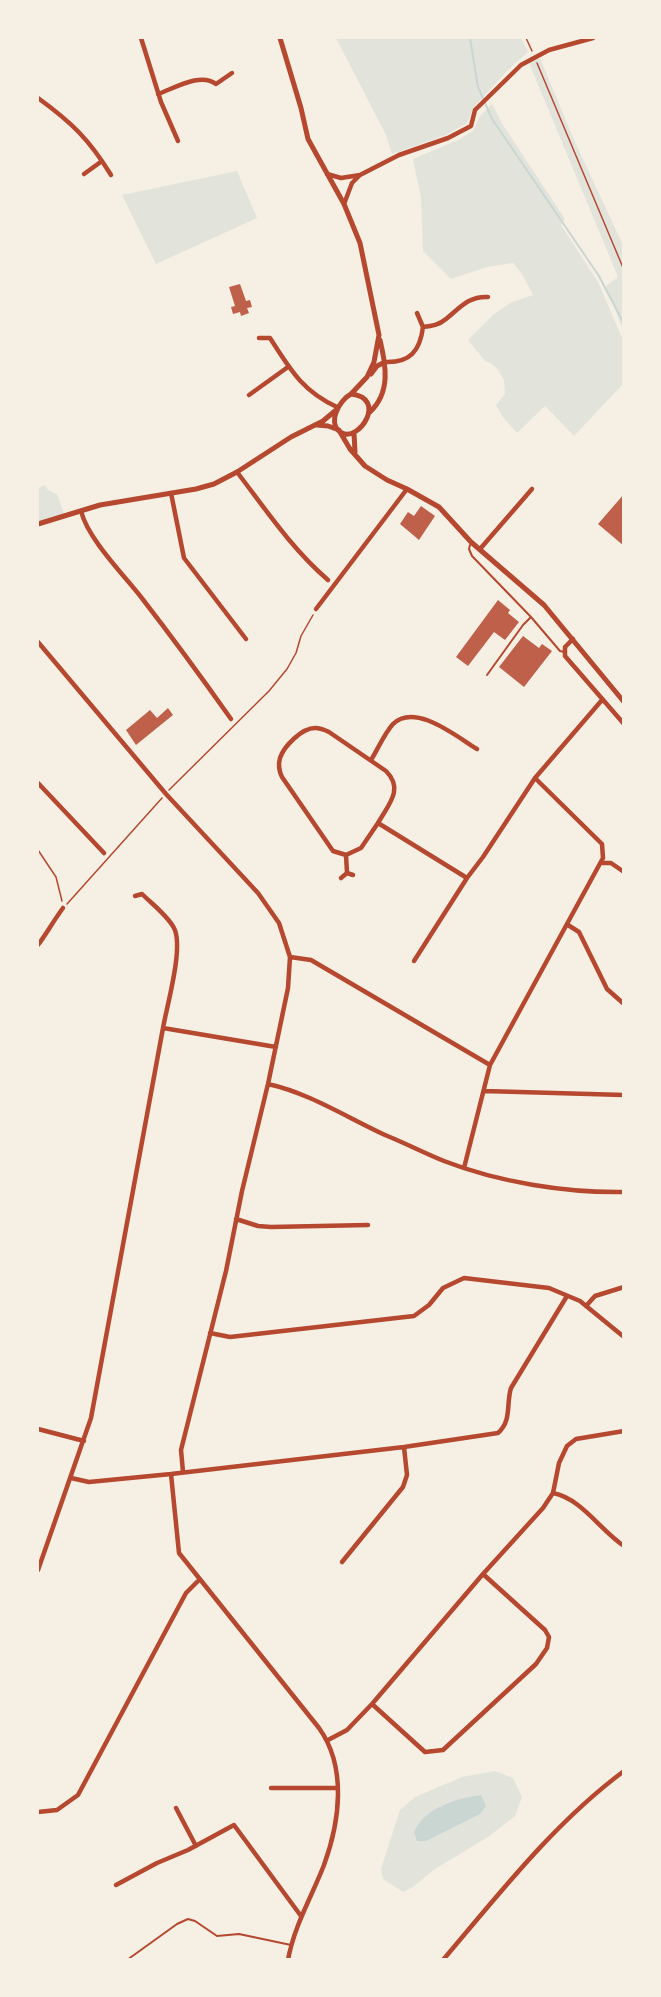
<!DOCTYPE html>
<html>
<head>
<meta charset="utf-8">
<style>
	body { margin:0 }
	#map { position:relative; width:661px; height:1997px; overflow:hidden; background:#f6efe4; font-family:"Roboto Condensed",sans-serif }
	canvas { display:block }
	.frame { position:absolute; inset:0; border:39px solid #f6efe4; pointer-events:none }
</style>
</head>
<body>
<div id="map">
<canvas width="661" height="1997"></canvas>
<div class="frame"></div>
</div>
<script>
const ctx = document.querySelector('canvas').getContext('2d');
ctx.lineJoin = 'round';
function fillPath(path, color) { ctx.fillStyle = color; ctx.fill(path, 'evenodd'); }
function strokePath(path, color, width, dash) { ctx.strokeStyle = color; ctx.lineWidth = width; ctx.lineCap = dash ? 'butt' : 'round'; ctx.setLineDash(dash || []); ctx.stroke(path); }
fillPath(new Path2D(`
	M336,38H521L528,52L507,71L474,107L467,123L446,135L392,154L386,135Z
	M540,58L575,142L623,245V330L606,286L618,277L529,63Z
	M492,104L503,125L565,219L561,225L598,282L623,340V384L574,436L545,406L517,433L502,416L496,405L505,394L504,380L498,370L492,364L485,361L468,340L493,315L510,303L533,295L522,274L513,263L487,267L451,279L423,251L421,198L413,159L458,140L473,131L480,116Z
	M237,171L257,218L156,264L122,195Z
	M45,485L48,490L57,494L65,516L38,524V488Z
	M495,1771L513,1778L522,1797L515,1816L488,1837L435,1869L413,1887L403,1892L383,1879L381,1869L400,1810L415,1797L462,1777Z`), '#e2e4dc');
fillPath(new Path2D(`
	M481,1795L486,1806L480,1814L426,1841H417L414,1832C424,1808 457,1798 481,1795Z`), '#c9d6d2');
strokePath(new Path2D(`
	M470,38L478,87L492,119L599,276L624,324`), '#c9d6d2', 2);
fillPath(new Path2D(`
	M240,284L246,301L250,300L252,307L247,308L249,313L241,316L240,312L233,314L231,307L235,306L229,287Z
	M624,494V546L598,524Z
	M421,506L435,516L419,540L400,524L408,512L414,516Z
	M498,600L510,610L508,613L519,622L505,640L494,632L468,666L456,657Z
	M523,636L539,648L542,644L552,651L524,687L499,667Z
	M168,708L173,715L136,745L126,730L150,710L157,718Z`), '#bf614a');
strokePath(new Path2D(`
	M526,38L532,51
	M537,63L624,270
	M169,790L269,691L287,669L296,653L301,636L313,615
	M38,850L56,877L62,901
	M67,904L162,798`), '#b5482f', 1.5);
strokePath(new Path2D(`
	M470,545L469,549L472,556L531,617L560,651L564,652
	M487,675L523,625L531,617
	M127,1960L177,1924L188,1919L195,1921L217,1936L239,1934L291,1945`), '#b5482f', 2);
strokePath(new Path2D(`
	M141,38L161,102L178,141
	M158,94C175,88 201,72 216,84L232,73
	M38,98C71,122 89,139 111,175
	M84,174L102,161
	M327,174L341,178L360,175L399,155L448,138L471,126L475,110L521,65L549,50L593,38
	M344,204L352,183L359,176
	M417,313L423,327
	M259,338H270C290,369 302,391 337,407
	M385,362C410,363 420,351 423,327C432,326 439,325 446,319C460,308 468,296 488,297
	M249,395L288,367
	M237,472C266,510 292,549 328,580
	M171,493L184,558L246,639
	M81,511C88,539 123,574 141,597C172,637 202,678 231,719
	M480,549L532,489
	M316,609L407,489
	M573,639L565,647V656L624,724
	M38,642L166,794L258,893L279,923L290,957L288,988L268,1084L242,1191L226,1271L181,1450L183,1472
	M371,760C378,749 384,734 393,724C415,702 457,737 477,749
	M38,783L104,853
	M378,823C389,804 404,789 386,771L329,732C325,730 320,728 315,728C302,728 284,746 280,758C278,765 279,771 282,777L333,851L346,855L361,848L378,823L467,878
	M346,855L347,873
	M602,863H611L624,872
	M341,878L347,873L353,875
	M135,896L142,894C152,904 167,915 174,928C184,947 167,1005 163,1028
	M568,925L579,932L607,989L624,1004
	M38,945C47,933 54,920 63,908
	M290,957L311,960L490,1065
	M414,961L467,878L483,857L535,778L602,700
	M268,1084C309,1093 346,1117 385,1135C405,1143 424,1153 444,1161C498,1182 565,1193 624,1192
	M484,1091L624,1095
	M464,1168L490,1065L603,858L602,844L535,778
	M236,1219L258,1226L271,1227L368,1225
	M586,1306L595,1296L624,1287
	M210,1333L230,1337L414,1316L429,1305L443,1288L464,1278L549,1288L580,1301L624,1337
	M38,1429L84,1441
	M171,1474L179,1553L319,1728C347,1767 340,1821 324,1865C312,1896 294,1926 288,1960
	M71,1478L89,1482L171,1474L404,1447L498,1433C512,1421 506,1404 511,1388L567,1296
	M553,1493C582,1499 599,1529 624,1546
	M342,1562L403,1487L407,1475L404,1447
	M38,1570L91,1418L163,1028L276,1047
	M372,1704L425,1752L443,1750L536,1664L547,1648L549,1637L545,1630L483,1574
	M328,1740L347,1730L372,1704L483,1574L543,1508L553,1493L559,1463L567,1446L576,1439L624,1431
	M271,1788H338
	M176,1808L196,1846
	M38,1812L57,1810L78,1795L186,1593L200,1579
	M116,1885L157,1863L188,1850L234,1825L301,1916
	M443,1960C499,1894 554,1823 624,1771`), '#b5482f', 4.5);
strokePath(new Path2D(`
	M280,38L301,108L308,139L344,204L360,243L379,335L374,362L367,377L351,394
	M371,374L377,366L385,362
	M351,394C388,398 359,442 342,433C326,425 339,400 351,394Z
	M370,412C391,392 386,365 380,340
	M317,425L328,426L339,430
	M340,432L350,449L365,466L387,480L407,489L439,507L471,542L544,605L624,702
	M354,433L355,452
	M38,524L100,505L196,489L214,484L237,472L291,437L323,421L336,410`), '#b5482f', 5);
</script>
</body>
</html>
